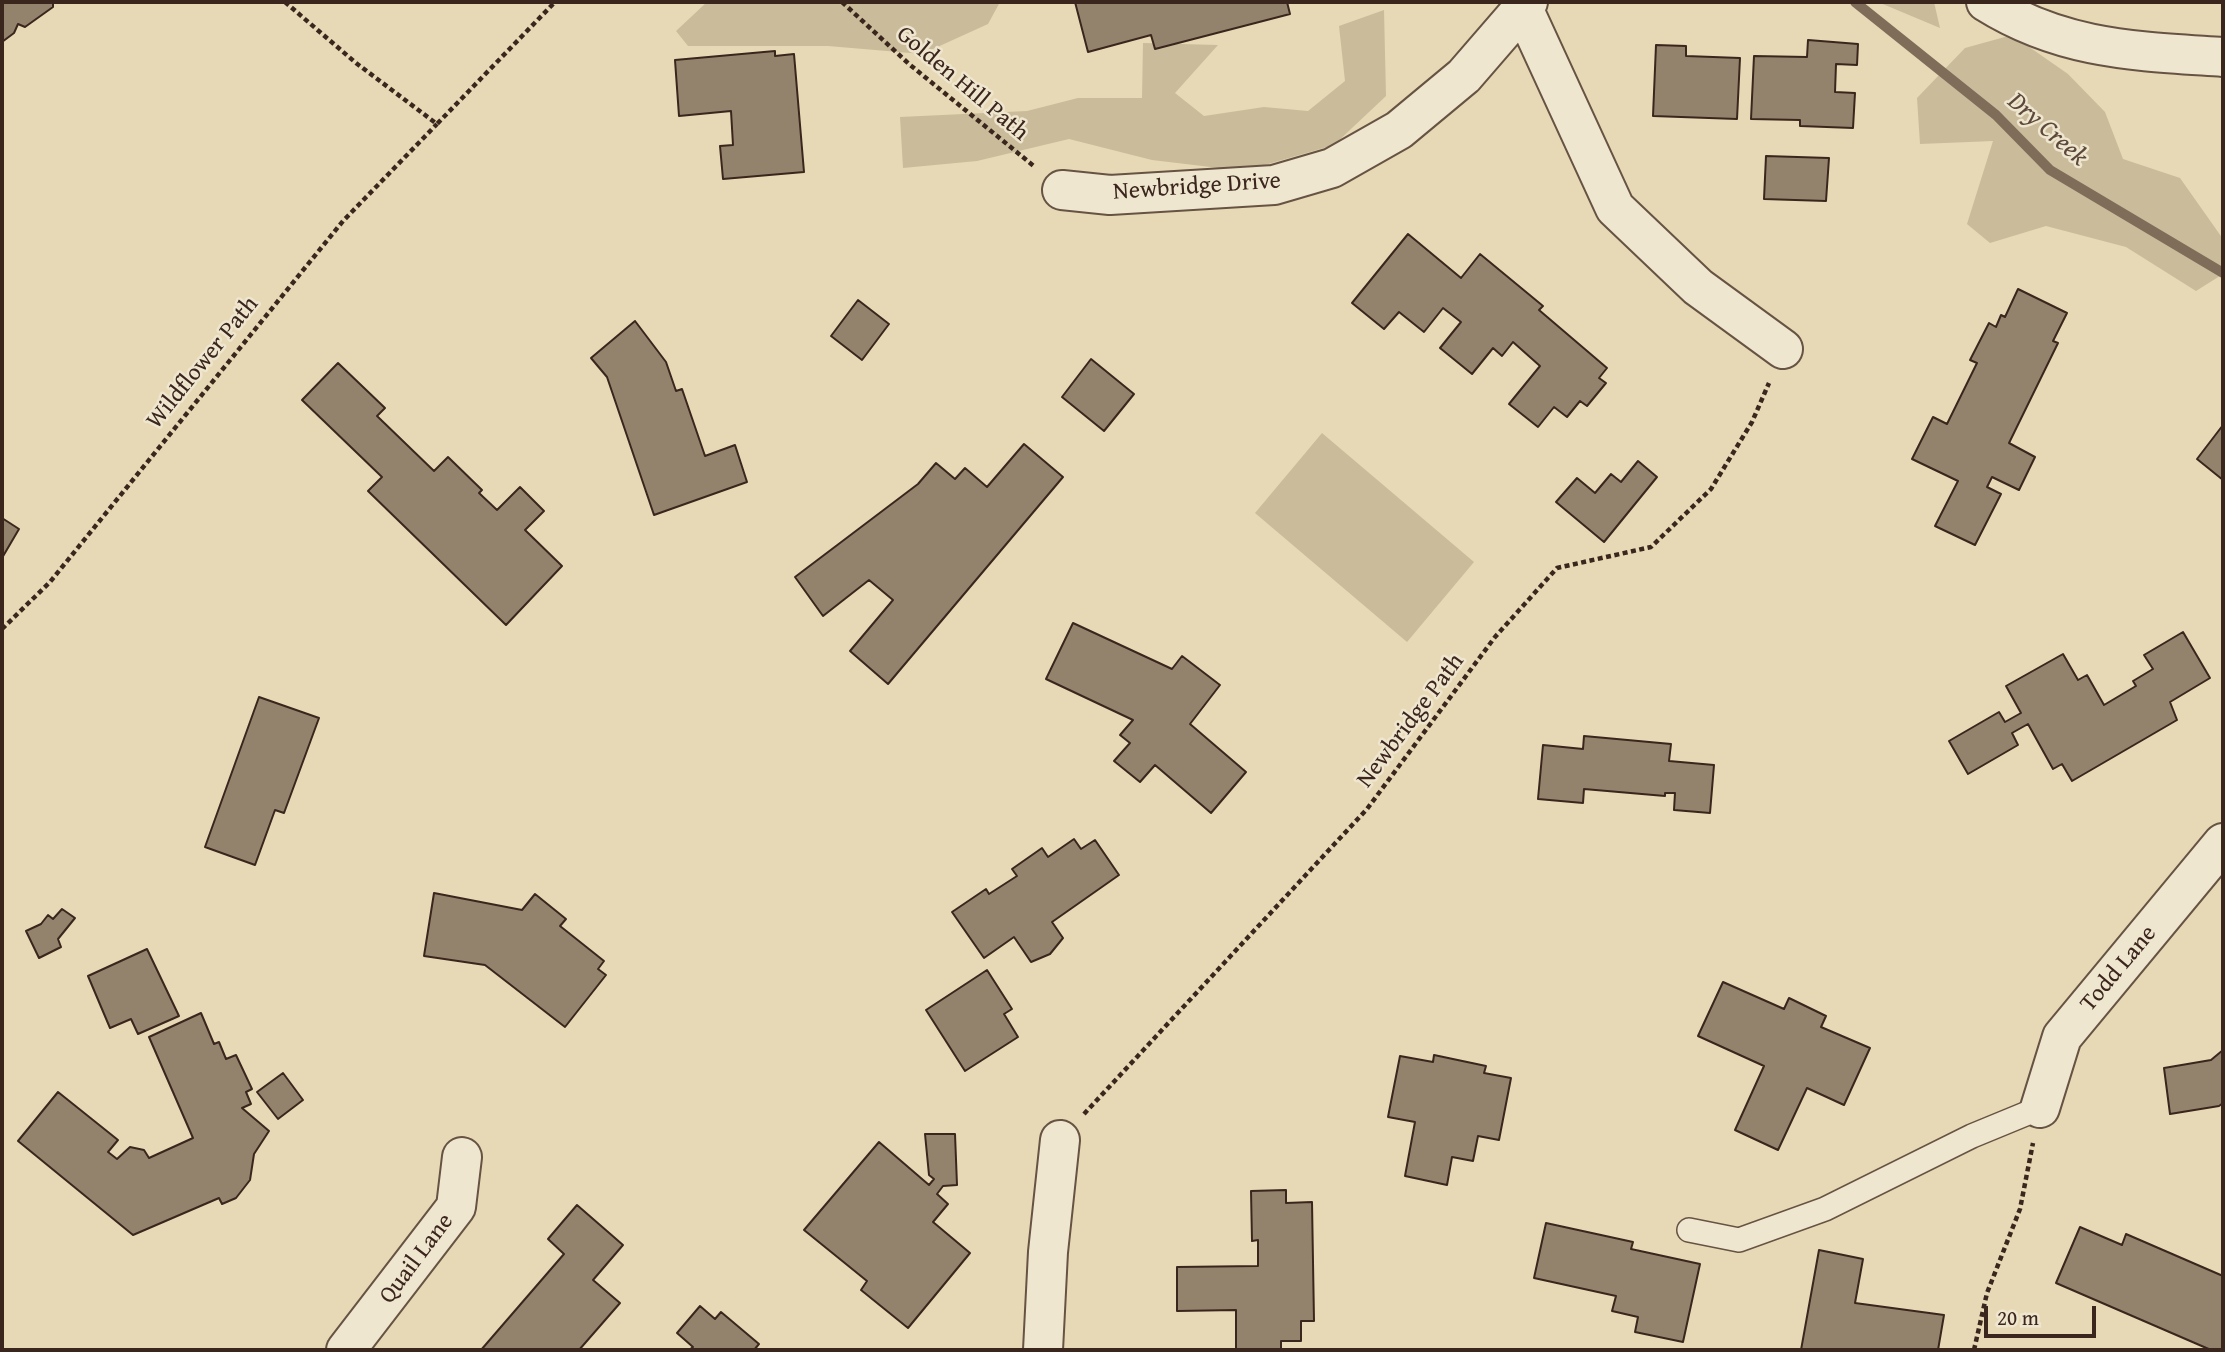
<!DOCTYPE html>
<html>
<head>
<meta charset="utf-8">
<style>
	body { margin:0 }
	#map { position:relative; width:2225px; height:1352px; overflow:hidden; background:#e7d9b5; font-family:"Gentium Book Plus",serif }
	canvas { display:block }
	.frame { position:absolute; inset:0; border:4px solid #3b261d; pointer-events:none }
	.scale { position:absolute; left:1984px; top:1306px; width:112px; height:32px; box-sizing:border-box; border:4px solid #3b261d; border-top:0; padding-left:9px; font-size:21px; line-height:24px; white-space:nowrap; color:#3b261d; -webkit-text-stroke:5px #efe6cf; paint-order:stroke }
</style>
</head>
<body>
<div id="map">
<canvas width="2225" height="1352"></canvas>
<div class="frame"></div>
<div class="scale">20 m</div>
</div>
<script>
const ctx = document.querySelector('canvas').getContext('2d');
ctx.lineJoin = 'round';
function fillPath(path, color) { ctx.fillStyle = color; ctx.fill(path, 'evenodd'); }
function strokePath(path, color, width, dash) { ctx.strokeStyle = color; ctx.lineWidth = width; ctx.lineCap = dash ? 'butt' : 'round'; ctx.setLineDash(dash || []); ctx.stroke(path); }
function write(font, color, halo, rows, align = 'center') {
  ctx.font = font + ' "Gentium Book Plus",serif'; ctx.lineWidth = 5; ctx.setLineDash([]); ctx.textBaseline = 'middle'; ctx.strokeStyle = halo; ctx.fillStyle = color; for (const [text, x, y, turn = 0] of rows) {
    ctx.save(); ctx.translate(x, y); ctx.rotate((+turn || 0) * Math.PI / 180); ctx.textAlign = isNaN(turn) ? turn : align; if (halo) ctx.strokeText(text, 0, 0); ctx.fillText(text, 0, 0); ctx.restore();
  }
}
fillPath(new Path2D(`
	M707,2H1000L988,24L922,54L828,46H688L676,31Z
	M1878,2H1934L1940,28Z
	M1384,10L1386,96L1334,145L1244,171L1152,160L1069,139L977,161L903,168L900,117L1027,111L1078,98H1142L1143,43L1218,45L1175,93L1204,116L1264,107L1308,111L1345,81L1339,26Z
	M2012,35L2068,74L2105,112L2123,159L2180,178L2223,239V274L2196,291L2126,247L2046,226L1990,243L1967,224L1993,141L1920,144L1917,98L1965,48Z
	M1322,433L1474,562L1407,642L1255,513Z`), '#cabb9b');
strokePath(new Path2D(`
	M1855,2L1996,115L2050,170L2223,273`), '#7f6d59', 10);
const building = new Path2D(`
	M2,2H53V7L25,27L18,24L14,33L2,42Z
	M1075,2H1287L1290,14L1155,49L1151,35L1088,52Z
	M1808,40L1858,44L1857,65L1836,64L1835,92L1855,93L1853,128L1800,126V120L1751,119L1754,56L1807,57Z
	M1656,45L1686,46V56L1740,58L1737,119L1653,116Z
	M775,51V56L794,54L804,172L723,179L720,146L733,145L731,111L679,116L675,60Z
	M1766,156L1829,158L1826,201L1764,199Z
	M1408,234L1461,278L1480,254L1543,306L1539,310L1607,368L1599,378L1606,383L1587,406L1580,401L1567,417L1554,407L1538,427L1509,404L1540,366L1513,342L1502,356L1493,348L1472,374L1440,348L1461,322L1443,308L1424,332L1399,312L1384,329L1352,303Z
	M2018,289L2067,313L2053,341L2058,343L2009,443L2035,457L2019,490L1992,477L1987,487L2001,494L1975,545L1935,526L1958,481L1912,459L1933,417L1947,424L1977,363L1970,360L1989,323L1996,327L2001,315L2005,317Z
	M858,300L889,324L862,360L831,336Z
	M635,321L666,362L676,391L682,389L705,456L735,445L747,482L654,515L607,377L591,358Z
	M1091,359L1134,394L1104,431L1062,397Z
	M338,363L385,408L377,416L434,471L448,457L482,490L479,493L497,510L520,487L544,511L525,530L562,566L506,625L368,491L382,477L302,400Z
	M2223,425V480L2197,459Z
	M1024,444L1063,477L888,684L850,651L893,600L869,580L823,616L795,577L918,484L936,463L955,479L965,468L987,487Z
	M1638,461L1657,477L1604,542L1556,502L1577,478L1595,493L1611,474L1621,482Z
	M2,518L19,529L2,558Z
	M1073,623L1172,669L1182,656L1220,685L1190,724L1246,772L1211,813L1155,765L1140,782L1114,761L1130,743L1120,735L1133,720L1046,679Z
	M2183,632L2210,678L2170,702L2177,720L2072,781L2062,764L2053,769L2028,724L2012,733L2018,745L1968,774L1949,741L1999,712L2005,722L2021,713L2006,686L2063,654L2078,680L2087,675L2104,705L2136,686L2133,681L2153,669L2144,655Z
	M259,697L319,718L284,813L275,810L255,865L205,847Z
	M1584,736L1671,744L1669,761L1714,765L1710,813L1674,810L1675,793H1665V796L1584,789L1583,803L1538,799L1543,745L1583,749Z
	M1074,839L1081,849L1095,840L1119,875L1052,922L1063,938L1050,954L1031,962L1014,937L984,958L952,912L986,889L989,894L1017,876L1012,869L1042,848L1048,857Z
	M434,893L522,910L535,894L566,919L560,926L604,961L598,969L606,975L565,1027L485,965L424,956Z
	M62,909L75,918L58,939L61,947L39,958L26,931L41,924L48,915L53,919Z
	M147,949L179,1016L138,1034L131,1019L110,1028L88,976Z
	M987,970L1012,1009L1004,1014L1018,1037L965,1071L926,1010Z
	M1723,982L1784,1009L1789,998L1826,1016L1821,1027L1870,1048L1844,1105L1807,1088L1778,1150L1735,1130L1764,1066L1698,1036Z
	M201,1013L214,1044L219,1042L226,1059L236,1055L252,1089L246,1092L251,1104L242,1108L269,1131L254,1154L250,1180L236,1198L222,1204L219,1198L133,1235L18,1141L58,1092L118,1140L108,1152L117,1159L130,1147L144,1150L149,1158L193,1138L149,1037Z
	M2223,1050V1103L2219,1106L2170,1114L2164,1068L2211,1060Z
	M1434,1055L1486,1066L1484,1073L1511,1078L1499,1140L1478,1136L1473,1161L1452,1157L1447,1185L1405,1176L1415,1122L1388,1117L1400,1056L1433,1062Z
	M283,1073L303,1100L278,1119L257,1092Z
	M925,1134H955L957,1185L943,1186L937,1194L948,1204L933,1222L970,1253L908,1328L861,1290L867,1281L804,1230L879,1142L929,1185L934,1179L929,1175Z
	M1286,1190V1203L1312,1202L1314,1321H1301V1341H1281V1350H1236V1310L1177,1311V1267L1258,1266V1240L1252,1241L1251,1191Z
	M577,1205L623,1245L593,1280L620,1303L579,1350H481L564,1254L548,1239Z
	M1546,1223L1633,1242L1631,1249L1700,1264L1683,1342L1635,1332L1638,1317L1612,1311L1616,1296L1534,1278Z
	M2080,1227L2122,1245L2126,1234L2223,1276V1350H2211L2056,1283Z
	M1819,1250L1863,1259L1855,1303L1944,1315L1938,1350H1801Z
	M700,1306L715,1319L721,1312L759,1344L754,1350H689L693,1347L677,1333Z`);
fillPath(building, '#94836c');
strokePath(building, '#3b261d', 2);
const lane = new Path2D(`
	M1689,1230L1739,1240L1825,1209L1972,1136L2040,1108`);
const street = new Path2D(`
	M1986,2C2063,50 2135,51 2223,57
	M1523,8L1615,208L1698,287L1783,349
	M1062,190L1110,195L1274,185L1332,168L1399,130L1464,76L1528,2
	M2040,1108L2062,1037L2223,843
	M346,1350L456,1207L462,1157
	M1043,1350L1048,1252L1060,1140`);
strokePath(lane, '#665343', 26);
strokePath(street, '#665343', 42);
strokePath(new Path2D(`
	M285,2L356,63L437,124L555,2
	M842,2L909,64L1035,167
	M2,629L50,582L343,221L437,124
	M1084,1114L1367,809L1495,637L1557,568L1651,547L1711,489L1752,422L1769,383
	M1974,1350L1987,1293L2020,1209L2033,1143`), '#3b261d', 4.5, [5, 3.5]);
strokePath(lane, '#efe6cf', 23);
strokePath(street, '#efe6cf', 38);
write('24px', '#3b261d', '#efe6cf', [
	["Golden Hill Path",962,84,40],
	["Newbridge Drive",1197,187,-4],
	["Wildflower Path",203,363,-51],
	["Newbridge Path",1411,721,-53],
	["Todd Lane",2119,969,-50],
	["Quail Lane",417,1259,-53]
]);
write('italic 26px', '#5d493b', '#efe6cf', [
	["Dry Creek",2047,130,41]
]);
</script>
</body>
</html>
